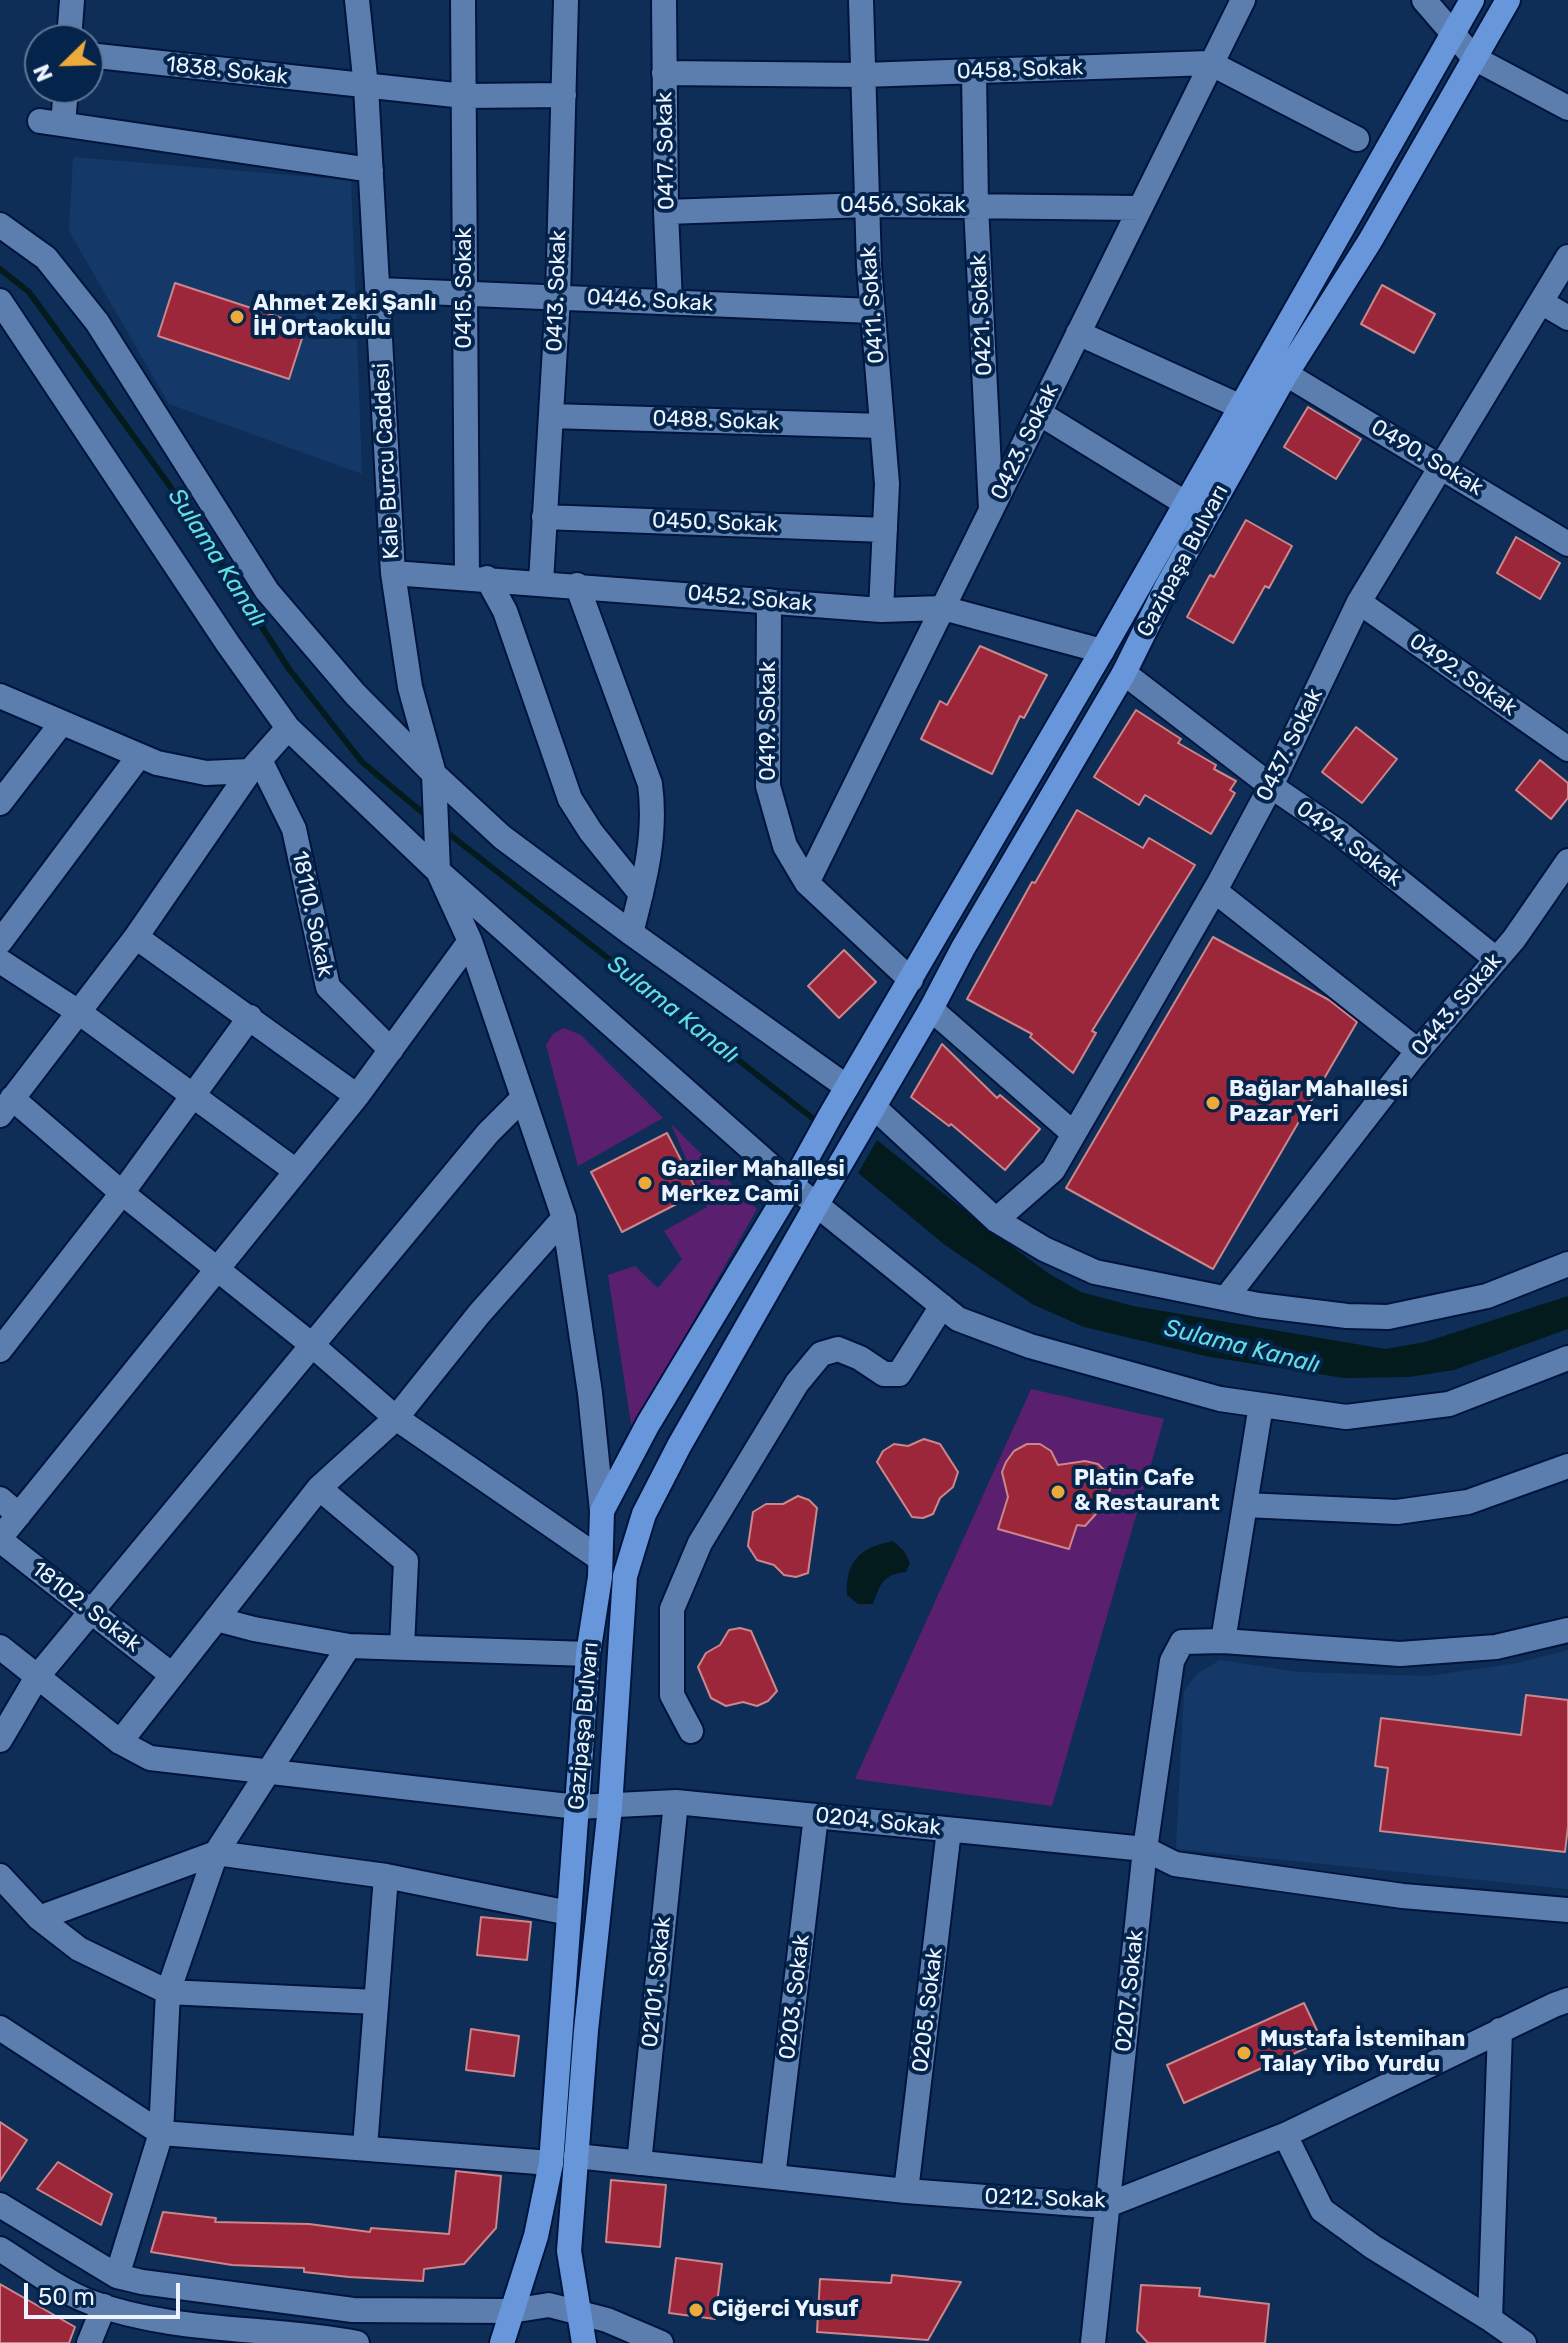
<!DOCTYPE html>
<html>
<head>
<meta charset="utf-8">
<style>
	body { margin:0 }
	#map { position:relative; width:1568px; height:2343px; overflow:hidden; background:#0e2e58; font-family:Rubik,sans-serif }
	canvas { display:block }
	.north { position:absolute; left:24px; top:24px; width:80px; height:80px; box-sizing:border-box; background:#04244c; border:2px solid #607793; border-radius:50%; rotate:247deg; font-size:22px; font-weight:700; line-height:32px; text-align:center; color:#ebf3fe }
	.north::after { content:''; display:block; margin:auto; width:28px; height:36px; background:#ebaa39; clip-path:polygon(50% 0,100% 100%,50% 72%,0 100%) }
	.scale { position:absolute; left:24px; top:2283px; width:156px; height:36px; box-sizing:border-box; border:4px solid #ebf3fe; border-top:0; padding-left:10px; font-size:24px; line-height:28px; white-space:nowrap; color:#ebf3fe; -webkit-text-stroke:6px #04244c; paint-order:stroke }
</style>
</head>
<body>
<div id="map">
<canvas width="1568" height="2343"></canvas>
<div class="north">N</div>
<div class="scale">50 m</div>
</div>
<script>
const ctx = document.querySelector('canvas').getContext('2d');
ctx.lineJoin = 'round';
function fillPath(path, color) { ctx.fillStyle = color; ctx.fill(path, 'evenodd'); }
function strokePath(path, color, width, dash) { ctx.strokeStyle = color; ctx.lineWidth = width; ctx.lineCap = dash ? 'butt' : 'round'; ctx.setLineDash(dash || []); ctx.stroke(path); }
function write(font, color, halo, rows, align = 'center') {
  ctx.font = font + ' Rubik,sans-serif'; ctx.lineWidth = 8; ctx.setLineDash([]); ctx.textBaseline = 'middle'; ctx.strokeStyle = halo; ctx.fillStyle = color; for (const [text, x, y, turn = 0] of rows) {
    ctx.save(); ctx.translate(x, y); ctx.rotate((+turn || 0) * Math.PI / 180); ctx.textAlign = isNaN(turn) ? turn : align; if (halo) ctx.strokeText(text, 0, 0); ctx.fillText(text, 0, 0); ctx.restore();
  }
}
fillPath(new Path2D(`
	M73,157L351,180L362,474L169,404L69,231Z
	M1568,1650V1889L1176,1849L1184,1691L1197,1674L1220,1660L1298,1672L1428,1676L1518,1663Z`), '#143968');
fillPath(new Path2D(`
	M564,1028L581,1035L663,1118L578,1166L546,1045L553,1034Z
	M671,1124L757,1209L632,1430L608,1275L635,1266L658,1288L682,1259L664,1231L707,1207Z
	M1031,1389L1164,1419L1052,1806L855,1779Z`), '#5b1f6f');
fillPath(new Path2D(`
	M877,1140L983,1225L1048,1273L1081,1292L1133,1306L1385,1349L1425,1342L1568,1296V1329L1454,1370L1409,1377L1344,1378L1210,1357L1084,1327L1032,1304L945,1245L858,1173Z
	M893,1541L904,1551L910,1563L906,1572C883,1575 881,1582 873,1604H858L847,1595C845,1562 860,1547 893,1541Z`), '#031b1c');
strokePath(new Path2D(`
	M0,269L29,292L180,500L289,669L362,762L429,818
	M444,830L820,1124`), '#031b1c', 6);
const building = new Path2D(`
	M175,283L306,326L289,379L158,336Z
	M1382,285L1435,314L1414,353L1361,324Z
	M1308,407L1361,439L1336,479L1284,447Z
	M1246,520L1292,546L1269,588L1265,586L1233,643L1187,617L1210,575L1214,577Z
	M1516,537L1560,563L1540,599L1497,573Z
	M980,646L1047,675L1024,718L1020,716L992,774L921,739L940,701L947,705Z
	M1136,710L1181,739L1178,743L1216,765L1214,769L1236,781L1230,790L1235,793L1211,834L1145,795L1139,805L1094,777Z
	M1356,727L1397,759L1362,803L1322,772Z
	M1540,760L1568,783V798L1551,819L1516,790Z
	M1077,810L1143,848L1149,838L1195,865L1092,1031L1096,1033L1073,1073L1030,1037L1032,1034L967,999L1032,882L1035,883Z
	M1213,937L1329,1000L1357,1022L1213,1269L1066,1188Z
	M844,950L876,982L839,1018L808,986Z
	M942,1044L997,1098L1000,1095L1040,1129L1005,1170L951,1124L949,1126L911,1097Z
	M667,1133L698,1193L622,1232L591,1172Z
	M924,1439L940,1444L958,1472L953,1487L940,1498L933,1514L923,1518L912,1517L877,1462L883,1451L894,1444L908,1446Z
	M1027,1444H1040L1051,1451L1058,1465L1085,1461L1098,1464L1107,1473L1111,1487L1103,1506L1085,1526L1077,1525L1069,1549L998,1529L1008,1497L1002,1472L1006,1462L1014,1451Z
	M798,1496L809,1500L817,1508L808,1573L796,1577L784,1575L774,1565L757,1560L748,1546L753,1512L766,1504H783Z
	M740,1628L751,1631L777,1691L768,1701L757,1706L743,1702L726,1706L711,1698L698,1667L706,1653L720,1645L729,1630Z
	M1526,1695L1568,1700V1826L1565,1852L1380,1831L1388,1768L1375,1766L1381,1718L1521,1735Z
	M481,1917L531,1922L527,1960L477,1955Z
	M1304,2003L1322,2041L1184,2103L1167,2065Z
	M471,2029L519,2036L514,2076L466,2070Z
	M0,2122L27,2140L0,2181Z
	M58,2162L112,2194L101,2225L37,2189Z
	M456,2171L501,2176L496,2228L464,2264L424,2269L423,2281L349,2277L304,2272V2268L232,2265L151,2252L163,2212L216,2218L215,2222L309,2224L370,2232L371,2228L449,2234Z
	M611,2180L666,2185L660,2247L606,2242Z
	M676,2258L722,2264L715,2319L669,2313Z
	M892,2275L961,2282L928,2340L817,2332L820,2279L891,2283Z
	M0,2284L75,2327L69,2343H0Z
	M1141,2285L1200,2288L1199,2296L1269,2304L1265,2343H1148L1137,2331Z`);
fillPath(building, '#9c273a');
strokePath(building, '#cb878a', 2);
const minor = new Path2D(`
	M357,0L366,87L393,573L410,687L434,774L438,871L470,941L564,1218L590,1393L602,1511
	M463,0L467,577
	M664,0L666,212L670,302
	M861,0L869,266L887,484L881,610
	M1424,0L1474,58L1568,108
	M69,40L72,0
	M88,55L464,96L564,95
	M974,72L976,206L991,509
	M664,73L863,75L1210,63L1357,139
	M40,121L371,170
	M63,124L66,88
	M666,212L867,205L1139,208
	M0,225L46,258L97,322L267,591L355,694L434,774L502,837L631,933L847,1087
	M379,290L872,311
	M0,301L228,644L288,728L438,871L792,1185L958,1319L1030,1346L1220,1399L1346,1417L1449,1404L1568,1358
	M1541,302L1568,318
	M1078,333L1239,406
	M1286,374L1568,544
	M1039,413L1185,503
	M551,416L882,426
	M544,517L885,530
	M393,573L881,610L943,608L1102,651
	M487,578L505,611L570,799L591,832L641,894
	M541,582L558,297L566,0
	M577,585L650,784C657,836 644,883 631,933
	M769,601L768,786L785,846L807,883L911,980
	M1359,602L1568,749
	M1124,673L1271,786L1341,834L1496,959
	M0,696L157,763L206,773L250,771
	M260,760L294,829L328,987L391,1050
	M0,803L61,724
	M807,883L1243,0
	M1215,891L1418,1051
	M136,937L357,1096
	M0,942L139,756
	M0,961L80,1013L296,1171
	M931,1009L1074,1134
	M12,1098L122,1193L312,1345L396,1418L599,1558
	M875,1108L996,1220L1044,1249L1095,1272L1258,1305L1347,1316L1388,1317L1487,1296L1568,1264
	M0,1115L136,937L250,771L288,728
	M996,1220L1053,1170L1219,883L1271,786L1359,602L1568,257
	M1226,1298L1413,1057L1514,939L1568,861
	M0,1350L122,1193L250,1017
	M319,1488L406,1561L402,1647
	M0,1499L19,1515
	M1245,1505L1397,1512L1468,1502L1568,1466
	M0,1538L357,1096L470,941
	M0,1540L172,1675
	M216,1619L254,1629L349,1646L588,1654
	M1223,1641L1261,1405
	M0,1647L120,1742L150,1758L577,1807L676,1802L1145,1849L1175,1864L1403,1896L1568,1910
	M691,1731L672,1695V1609L700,1543L797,1383L821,1354L838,1349L860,1358L884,1374H899L942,1306
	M0,1740L37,1677L488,1133L523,1098
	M120,1742L319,1488L396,1418L479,1314L564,1218
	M0,1876L39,1918L79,1949L168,1992L376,2002
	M39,1918L216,1853L386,1876L569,1913
	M0,2028L161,2133L551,2163
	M1285,2135L1322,2210L1373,2247L1490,2319L1524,2343
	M365,2147L386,1876
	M576,2156L906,2191L1105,2206L1285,2135L1554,2005L1568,2000
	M639,2163L676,1802
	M773,2177L816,1816
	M906,2191L949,1830
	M0,2205L117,2276L142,2282L353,2310L511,2311L549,2305L607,2320L661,2343
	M0,2249C29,2267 58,2290 90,2302C175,2334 269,2326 357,2343
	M117,2276L161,2133L168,1992L216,1853L349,1646
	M1490,2319L1500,2030
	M89,2343L104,2306
	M1093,2343L1145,1849L1172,1661L1182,1642L1223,1641L1400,1654L1496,1647L1568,1630`);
const major = new Path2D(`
	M502,2343L536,2236L551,2163L588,1654L600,1577L602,1511L648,1424L792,1185L830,1116L1102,651L1472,0
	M584,2343L569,2251L586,2030L610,1807L625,1576L644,1514L679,1446L817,1204L931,1009L963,948L1124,673L1167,586L1286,374L1370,241L1508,0`);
strokePath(minor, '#00143c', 28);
strokePath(major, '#00143c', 28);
strokePath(minor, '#5c7eae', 24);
strokePath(major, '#6797da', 24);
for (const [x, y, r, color] of [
	[237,317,8,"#ebaa39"],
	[1213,1103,8,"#ebaa39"],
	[645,1183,8,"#ebaa39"],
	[1058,1492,8,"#ebaa39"],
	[1244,2053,8,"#ebaa39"],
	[696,2310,8,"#ebaa39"]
]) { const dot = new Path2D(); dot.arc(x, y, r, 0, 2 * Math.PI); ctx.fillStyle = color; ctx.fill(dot); strokePath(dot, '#04244c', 3); }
write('22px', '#ebf3fe', '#04244c', [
	["0458. Sokak",1020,70,-2],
	["1838. Sokak",227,71,6],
	["0417. Sokak",666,151,-91],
	["0456. Sokak",903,206],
	["0415. Sokak",465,288,-90],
	["0413. Sokak",557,291,-88],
	["0446. Sokak",650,301,3],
	["0411. Sokak",873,305,-94],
	["0421. Sokak",982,315,-93],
	["0488. Sokak",716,421,2],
	["0423. Sokak",1025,442,-64],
	["0490. Sokak",1427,458,31],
	["Kale Burcu Caddesi",387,461,-93],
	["0450. Sokak",715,523,2],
	["Gazipaşa Bulvarı",1183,561,-62],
	["0452. Sokak",750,599,5],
	["0492. Sokak",1463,675,35],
	["0419. Sokak",769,721,-90],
	["0437. Sokak",1290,745,-64],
	["0494. Sokak",1349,844,37],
	["18110. Sokak",312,914,78],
	["0443. Sokak",1457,1005,-50],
	["18102. Sokak",86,1607,38],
	["Gazipaşa Bulvarı",584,1726,-85],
	["0204. Sokak",878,1822,6],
	["02101. Sokak",657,1982,-84],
	["0207. Sokak",1130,1991,-84],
	["0203. Sokak",795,1997,-83],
	["0205. Sokak",928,2010,-83],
	["0212. Sokak",1045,2199,2]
]);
write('bold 22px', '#ebf3fe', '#04244c', [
	["Ahmet Zeki Şanlı",253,304],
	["İH Ortaokulu",253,329],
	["Bağlar Mahallesi",1229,1090],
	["Pazar Yeri",1229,1115],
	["Gaziler Mahallesi",661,1170],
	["Merkez Cami",661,1195],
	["Platin Cafe",1074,1479],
	["& Restaurant",1074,1504],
	["Mustafa İstemihan",1260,2040],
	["Talay Yibo Yurdu",1260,2065],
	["Ciğerci Yusuf",712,2310]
], 'left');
write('italic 24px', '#63dee0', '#04244c', [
	["Sulama Kanalı",217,558,57],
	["Sulama Kanalı",673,1010,38],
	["Sulama Kanalı",1242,1347,14]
]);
</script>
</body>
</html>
